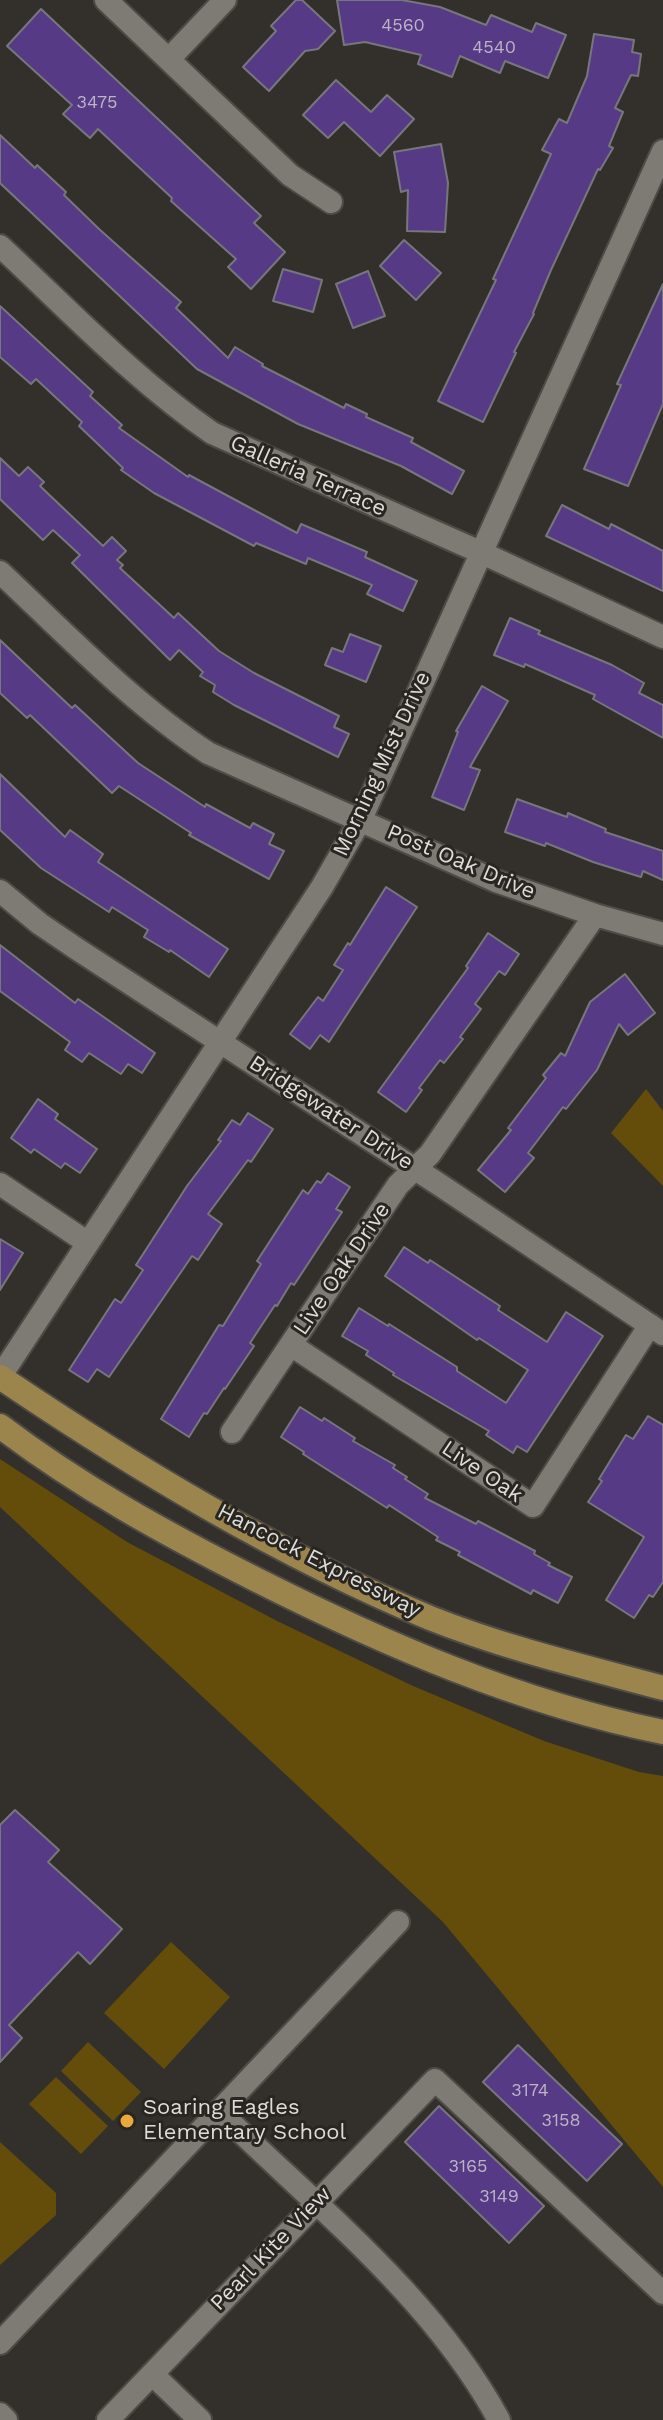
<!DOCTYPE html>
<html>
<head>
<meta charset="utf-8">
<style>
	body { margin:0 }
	canvas { display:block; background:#33302b }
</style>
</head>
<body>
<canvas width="663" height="2420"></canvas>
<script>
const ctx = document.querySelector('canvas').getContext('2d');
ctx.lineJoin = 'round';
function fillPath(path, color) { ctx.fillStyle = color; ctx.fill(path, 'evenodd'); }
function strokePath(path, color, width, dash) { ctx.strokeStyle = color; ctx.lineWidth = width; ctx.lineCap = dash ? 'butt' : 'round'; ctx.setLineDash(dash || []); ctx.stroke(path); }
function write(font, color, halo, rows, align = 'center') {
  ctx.font = font + ' "Work Sans",sans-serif'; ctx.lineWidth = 6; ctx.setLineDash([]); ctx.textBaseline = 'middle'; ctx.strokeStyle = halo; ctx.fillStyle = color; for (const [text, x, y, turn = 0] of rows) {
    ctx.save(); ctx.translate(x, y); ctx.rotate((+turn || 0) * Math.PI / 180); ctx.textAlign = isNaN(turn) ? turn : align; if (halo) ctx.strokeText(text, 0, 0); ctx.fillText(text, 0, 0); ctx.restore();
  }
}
fillPath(new Path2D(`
	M646,1089L663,1111V1186L611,1133Z
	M0,1459L127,1542L277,1621L413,1686L544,1741L639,1772L663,1776V2187L443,1922L0,1507Z
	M171,1942L230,1997L164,2069L104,2013Z
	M88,2042L141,2092L113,2121L61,2071Z
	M56,2077L108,2126L81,2154L29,2104Z
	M0,2142L56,2193V2215L0,2265Z`), '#644c0a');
const building = new Path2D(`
	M296,0H302L335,31L318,49L305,51L269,91L243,67L276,31L271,26Z
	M337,0H402L440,7L486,25L491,15L532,32L536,23L566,35L548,78L505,61L500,73L460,56L452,77L418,64L421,55L365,42L344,45Z
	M41,9L261,216L254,223L285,252L251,289L228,267L236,259L171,201L172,198L98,129L90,138L63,114L72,105L7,46Z
	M594,34L634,40L632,52L641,54L638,76L631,75L615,108L623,112L609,146L613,148L600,170L598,169L551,270L533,313L534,314L514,352L516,353L483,422L438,401L496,280L493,279L551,154L542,150L559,119L567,123L587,76Z
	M336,80L371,112L387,95L414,119L380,156L344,122L328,138L303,115Z
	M0,135L35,168L37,165L66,192L64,195L99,229L181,302L176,308L228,358L235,347L263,364L262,366L344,408L346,404L367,414L366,417L413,438L411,442L464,471L452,494L401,466L298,424L197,369L0,183Z
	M441,144L448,183L445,232L407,231L408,190L401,192L394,152Z
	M404,240L441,273L416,300L380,266Z
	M283,269L322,280L313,312L273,301Z
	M368,271L385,316L353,328L336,284Z
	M663,284V404L628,486L584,469L621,385L617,384Z
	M0,306L93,392L90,396L122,425L119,428L188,477L189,475L297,533L301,524L367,552L365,557L417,581L403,611L367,594L372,585L308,558L306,564L256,543L254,546L154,493L121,470L123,468L79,426L82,422L36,379L31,384L0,357Z
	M0,458L19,476L28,467L44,482L40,486L103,546L112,537L126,551L117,560L123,565L120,568L174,618L178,613L219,651L254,673L339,716L334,727L349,734L338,757L234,705L213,692L215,685L200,676L203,672L179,650L170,660L72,563L80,555L53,530L43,540L0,499Z
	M562,505L609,529L611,524L663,551V591L546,536Z
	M510,618L540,631L538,634L612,665L644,683L639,693L663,705V738L593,699L595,695L525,664L524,667L494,655Z
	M350,634L381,646L366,682L325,665L332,648L343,652Z
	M0,640L72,708L75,705L138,763L205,807L206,804L250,828L253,823L274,834L269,844L284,851L269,879L189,835L191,833L119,786L112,793L30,715L27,718L0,693Z
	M482,686L508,701L470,767L480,770L464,810L432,797L458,732L456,731Z
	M0,774L65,837L70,830L103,854L98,862L228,949L209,977L170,950L169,952L144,937L148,930L112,907L109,912L41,868L0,830Z
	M517,799L567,817L568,813L606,829L605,832L663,851V880L643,871L641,877L593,862L546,843L545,846L505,832Z
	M386,887L417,907L329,1042L320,1035L310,1049L290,1034L318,997L323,1001L343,970L334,965L348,943L350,945Z
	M488,933L519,954L505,975L499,971L475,1004L481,1009L460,1037L463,1039L444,1063L440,1060L419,1088L422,1090L406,1112L378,1092L468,968L466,966Z
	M0,945L75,1003L78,999L155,1053L142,1073L128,1064L121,1074L89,1053L82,1062L65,1050L70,1042L0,991Z
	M625,974L655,1013L628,1035L619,1024L597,1070L566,1109L563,1107L528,1153L534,1158L505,1192L478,1170L511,1130L508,1128L546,1078L543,1075L561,1053L565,1056L590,1002Z
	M38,1099L58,1114L55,1119L97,1149L80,1173L65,1163L61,1168L34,1149L31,1153L11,1138Z
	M248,1113L273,1129L251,1162L248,1160L208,1214L222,1224L198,1260L192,1256L109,1377L97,1369L88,1382L69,1370L115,1299L121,1303L143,1270L136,1265L187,1186L221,1141L218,1140L232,1120L240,1125Z
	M328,1173L350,1187L336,1209L342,1212L294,1285L291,1283L277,1306L275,1305L250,1343L254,1346L225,1389L224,1388L207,1414L204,1413L189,1437L161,1419L219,1325L223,1326L247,1287L261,1264L257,1261L303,1190L308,1194L317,1181L321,1183Z
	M0,1239L23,1253L0,1290Z
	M404,1247L428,1263L430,1260L500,1306L498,1310L547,1342L566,1312L603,1336L527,1452L517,1446L513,1453L486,1435L489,1431L393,1375L394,1373L366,1355L368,1351L342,1336L359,1308L388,1326L389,1324L457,1367V1371L506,1403L528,1370L479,1338L477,1340L385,1276Z
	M300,1407L322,1421L324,1418L355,1438L353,1441L395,1465L393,1468L407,1477L405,1479L428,1494L425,1498L476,1524L478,1521L535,1551L534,1554L550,1563L548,1565L572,1577L558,1603L533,1590L531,1594L458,1555L460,1552L436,1540L438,1537L389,1505L387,1508L303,1454L304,1452L281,1437Z
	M648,1416L663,1425V1582L653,1597L649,1595L634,1618L606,1600L644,1537L588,1502L602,1481L599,1479L626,1435L633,1439Z
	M15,1810L59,1850L48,1862L122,1929L90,1964L78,1952L9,2025L22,2038L0,2062V1825Z
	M518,2045L622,2144L587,2181L483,2082Z
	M439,2106L544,2206L509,2243L405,2142Z`);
fillPath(building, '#563a86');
strokePath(building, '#77767c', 2);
const street = new Path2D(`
	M106,0L290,175L331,202
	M169,59L225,0
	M0,246C69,310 135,380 212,433L480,552L663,637
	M0,572C67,635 131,702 208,753L496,881L595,915L663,934
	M0,891L40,924L80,951L440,1185L663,1334
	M0,1184L88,1243
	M291,1345L533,1506L650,1325
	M0,1377L322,887L361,819L663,151
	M232,1432L398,1185L430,1154L595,915
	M220,2112C319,2209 432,2297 499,2420
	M0,2343L398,1922
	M152,2374L200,2420
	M0,2414L6,2420
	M108,2420L435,2080L663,2293`);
const primary = new Path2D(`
	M0,1377C135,1468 279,1555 430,1618C505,1648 585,1667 663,1688
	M0,1426C79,1486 166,1534 255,1579C384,1644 520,1703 663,1732`);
strokePath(street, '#4e4b46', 26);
strokePath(primary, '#4e4b46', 28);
strokePath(street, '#7e7b75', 22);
strokePath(primary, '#9c854d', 24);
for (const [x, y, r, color] of [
	[127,2121,8,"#eca93b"]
]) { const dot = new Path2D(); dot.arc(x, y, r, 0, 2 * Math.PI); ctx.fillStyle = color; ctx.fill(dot); strokePath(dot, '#292621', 3); }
write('18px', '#bcb4c4', null, [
	["4560",403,26],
	["4540",494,48],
	["3475",97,103],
	["3174",530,2091],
	["3158",561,2121],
	["3165",468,2167],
	["3149",499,2197]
]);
write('22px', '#dedcd9', '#292621', [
	["Galleria Terrace",308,476,24],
	["Morning Mist Drive",382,764,-65],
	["Post Oak Drive",461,862,23],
	["Bridgewater Drive",331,1113,33],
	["Live Oak Drive",342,1269,-56],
	["Live Oak",482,1472,34],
	["Hancock Expressway",319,1561,27],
	["Pearl Kite View",271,2249,-46]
]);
write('22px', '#dedcd9', '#292621', [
	["Soaring Eagles",143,2108],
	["Elementary School",143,2133]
], 'left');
</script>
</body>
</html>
